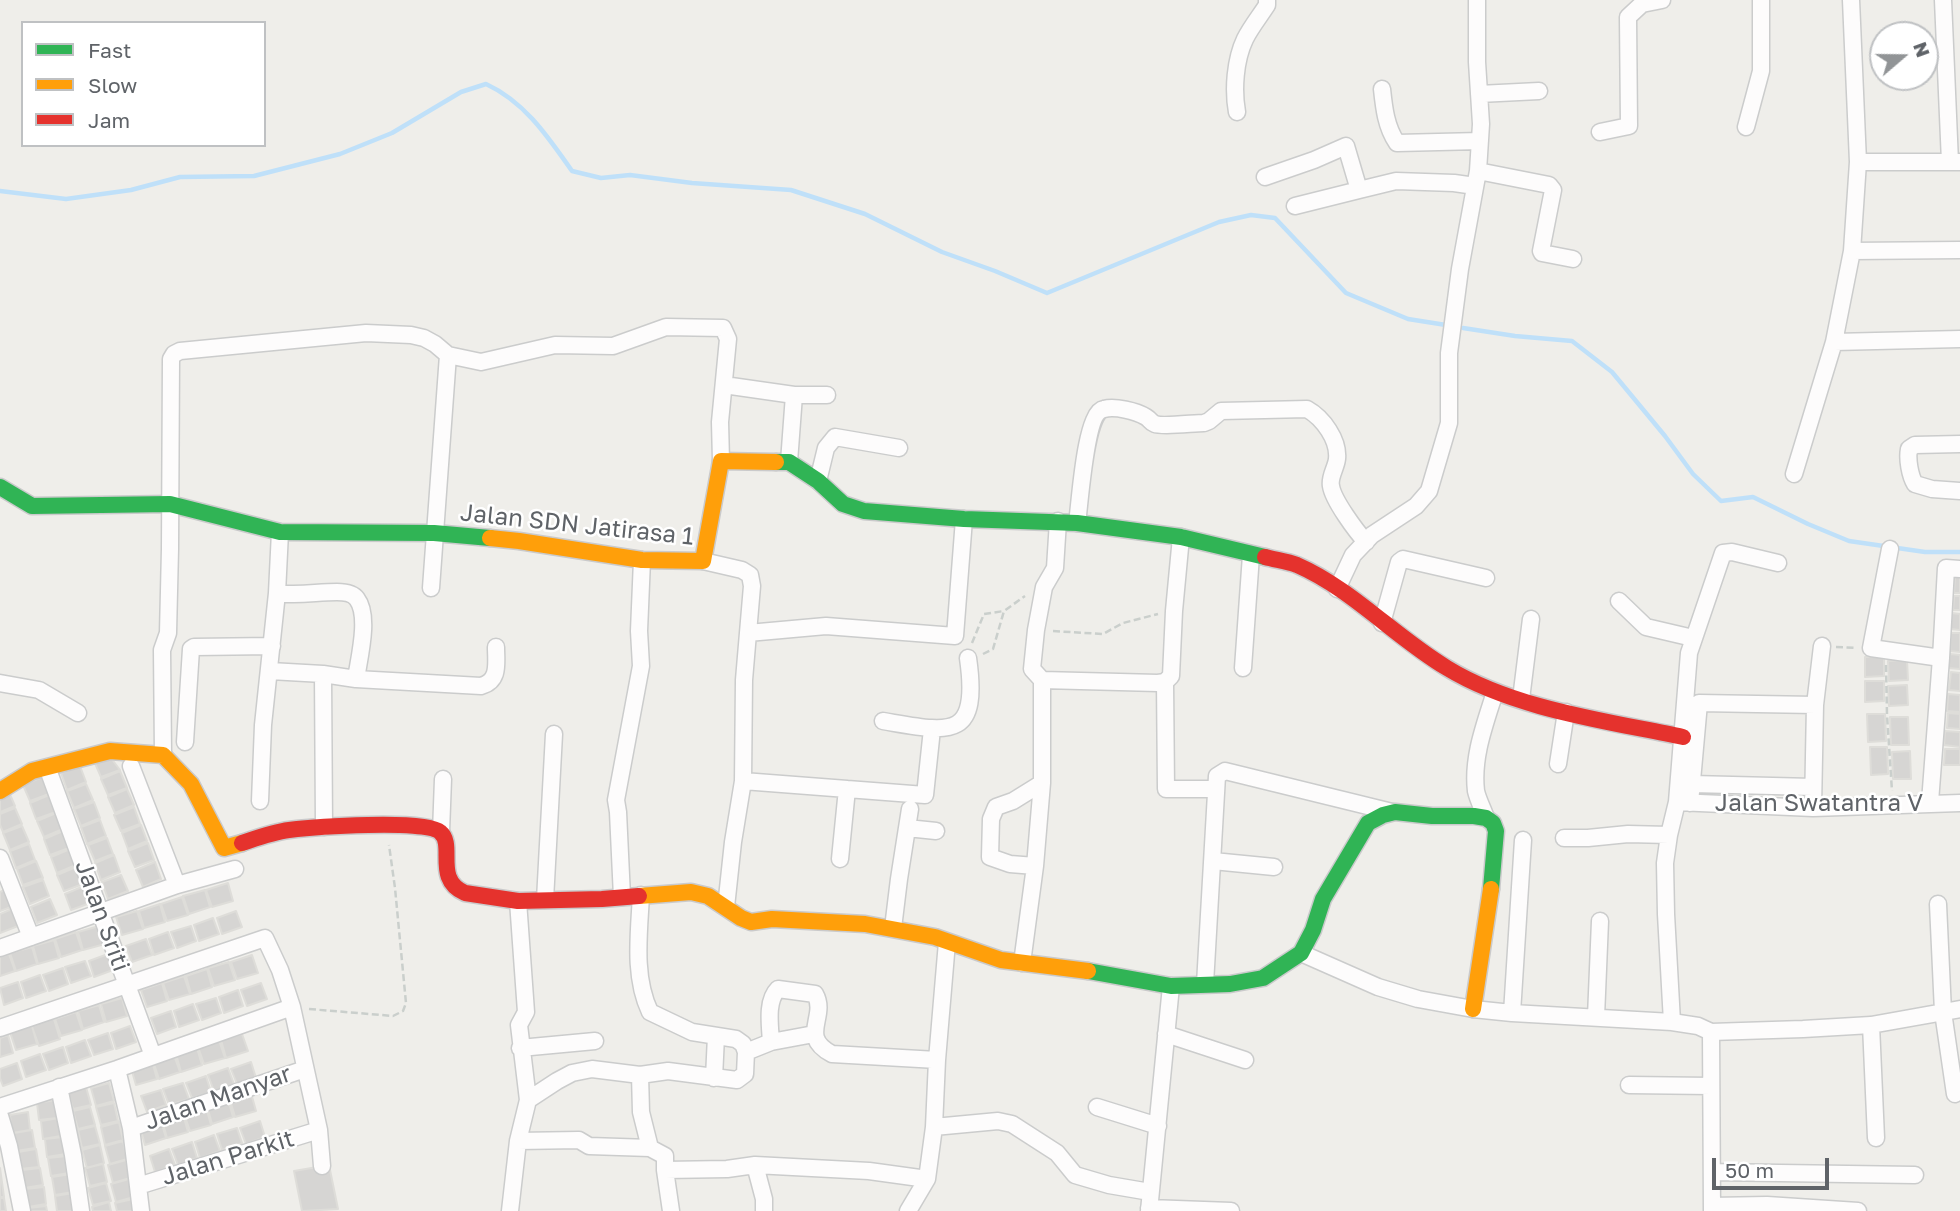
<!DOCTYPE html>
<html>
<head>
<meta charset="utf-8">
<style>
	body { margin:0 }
	#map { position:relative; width:1960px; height:1211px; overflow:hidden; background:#efeeea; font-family:"Golos Text",sans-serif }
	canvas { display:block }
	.legend { position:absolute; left:21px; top:21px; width:245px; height:126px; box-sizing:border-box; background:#fff; border:2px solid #bfc1c3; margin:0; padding:9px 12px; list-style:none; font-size:21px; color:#5f6368 }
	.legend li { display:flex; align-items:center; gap:14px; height:35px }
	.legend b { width:35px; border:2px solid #bfc1c3 }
	.north { position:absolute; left:1869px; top:21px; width:70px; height:70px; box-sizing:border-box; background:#fff; border:2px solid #bfc1c3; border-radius:50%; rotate:70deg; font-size:19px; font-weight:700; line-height:28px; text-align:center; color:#5f6368 }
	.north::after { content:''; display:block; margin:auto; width:24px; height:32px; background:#919496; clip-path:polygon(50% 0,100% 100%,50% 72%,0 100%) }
	.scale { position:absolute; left:1712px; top:1158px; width:117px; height:32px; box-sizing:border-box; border:4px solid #5f6368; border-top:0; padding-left:9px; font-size:21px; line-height:24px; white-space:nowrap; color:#5f6368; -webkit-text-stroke:5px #fff; paint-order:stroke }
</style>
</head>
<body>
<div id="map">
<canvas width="1960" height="1211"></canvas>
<ul class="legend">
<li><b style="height:9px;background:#30b455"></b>Fast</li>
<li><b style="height:9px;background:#ff9f0a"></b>Slow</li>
<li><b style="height:9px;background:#e5322d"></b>Jam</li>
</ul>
<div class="north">N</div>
<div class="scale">50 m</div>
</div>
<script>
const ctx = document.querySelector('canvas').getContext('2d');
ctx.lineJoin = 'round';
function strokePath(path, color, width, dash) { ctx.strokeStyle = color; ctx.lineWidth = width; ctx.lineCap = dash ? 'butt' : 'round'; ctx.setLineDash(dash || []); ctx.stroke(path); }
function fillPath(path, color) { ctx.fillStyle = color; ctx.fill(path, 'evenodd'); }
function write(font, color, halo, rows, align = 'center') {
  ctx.font = font + ' "Golos Text",sans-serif'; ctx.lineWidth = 5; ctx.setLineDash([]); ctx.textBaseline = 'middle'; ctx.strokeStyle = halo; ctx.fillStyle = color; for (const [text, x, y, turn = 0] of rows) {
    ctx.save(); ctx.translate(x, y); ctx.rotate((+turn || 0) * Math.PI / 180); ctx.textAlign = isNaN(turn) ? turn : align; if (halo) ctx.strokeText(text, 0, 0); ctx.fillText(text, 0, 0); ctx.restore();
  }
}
strokePath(new Path2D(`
	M0,191L66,199L131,190L180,177L254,176L340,154L392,133L461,92L486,84C525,102 548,137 572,171L601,178L630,175L692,183L791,190L865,214L942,252L995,271L1047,293L1219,222L1251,215L1275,218L1346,293L1408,319L1446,325
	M1463,328L1515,336L1572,341L1612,372L1665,436L1693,474L1721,501L1753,497L1808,524L1849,541L1925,552H1960`), '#bfe0f9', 4.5);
const building = new Path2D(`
	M1955,575H1960V593H1954Z
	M1954,596H1960V610H1953Z
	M1952,613L1960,614V630L1950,629Z
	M1951,633H1960V652L1950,651Z
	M1950,654L1960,655V669L1948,668Z
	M1884,656V676L1865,677V657Z
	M1907,660L1908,680L1889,681L1888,661Z
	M1951,672L1960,673V691L1949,690Z
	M1865,681H1884V701L1865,702Z
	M1907,685L1908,705L1889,706L1888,686Z
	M1948,694L1960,695V712L1947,711Z
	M1948,713L1960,714V729L1947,728Z
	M1867,714H1885L1886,741L1868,742Z
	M1890,717H1908L1909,745H1891Z
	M1945,731L1960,732V747L1944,745Z
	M1870,747H1887L1888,774L1871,775Z
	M1945,749H1960V765H1944Z
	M1910,751L1911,779H1893L1892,752Z
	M111,758L120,770L101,777L94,761Z
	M80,766L86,782L67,790L61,773Z
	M120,771L127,788L108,795L101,779Z
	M42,777L49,794L30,801L23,785Z
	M86,784L93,800L74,808L67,791Z
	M127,789L134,805L115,813L108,797Z
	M8,790L15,806L0,812V796Z
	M49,795L56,812L36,819L30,803Z
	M94,802L100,818L81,826L74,809Z
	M134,807L140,824L121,831L114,815Z
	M15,808L22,824L3,832L0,825V814Z
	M56,813L63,829L44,837L37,821Z
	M100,820L106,836L87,844L81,827Z
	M141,825L147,841L128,849L122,833Z
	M22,826L29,842L10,850L3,833Z
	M63,831L69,848L50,855L44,839Z
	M107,838L113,854L95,861L88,845Z
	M148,843L154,860L135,867L128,851Z
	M29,844L35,860L16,868L10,851Z
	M70,849L76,865L57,873L51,857Z
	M114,855L120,872L101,880L95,863Z
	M36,861L43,878L23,885L17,869Z
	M155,862L161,879L143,887L136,870Z
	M76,867L83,884L64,891L57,875Z
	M121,875L128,891L108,899L102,882Z
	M43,880L49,896L30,904L23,887Z
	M228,883L233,901L212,907L206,890Z
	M84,886L90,903L71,910L65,894Z
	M4,890L11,907L0,911V892Z
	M205,890L210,907L189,914L183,896Z
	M182,897L188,915L167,921L161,904Z
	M50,899L57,915L37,923L31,907Z
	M160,904L165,922L144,928L139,911Z
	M12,909L18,926L0,933V914Z
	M137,911L143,929L122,935L116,917Z
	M236,911L242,927L222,934L217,918Z
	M213,918L219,934L199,941L194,925Z
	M99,926L105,944L83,950L78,932Z
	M191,926L196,941L177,948L171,932Z
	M76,932L82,950L61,957L55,939Z
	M168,932L174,948L154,955L149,939Z
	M146,939L152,955L132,962L126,946Z
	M54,940L59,958L38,964L33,946Z
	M32,947L37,964L16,971L10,953Z
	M9,954L15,971L0,976V957Z
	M108,954L113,970L94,977L89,961Z
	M252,955L258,973L237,979L231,962Z
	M85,961L91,976L71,983L65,967Z
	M229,962L235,980L214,986L208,968Z
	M63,968L68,984L49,991L43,975Z
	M207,969L212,987L191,994L186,976Z
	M40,975L46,991L26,998L21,982Z
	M184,976L190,994L169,1000L163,983Z
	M18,982L23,998L4,1005L0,988Z
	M162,983L167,1001L147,1007L141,990Z
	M261,983L267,999L247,1006L241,990Z
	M238,990L243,1006L224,1013L219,997Z
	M122,998L127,1016L106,1022L101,1004Z
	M216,998L221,1013L202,1020L196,1004Z
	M193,1004L199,1020L179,1027L174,1011Z
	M99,1005L104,1022L83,1029L78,1011Z
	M171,1011L176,1027L157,1034L151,1018Z
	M76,1012L82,1030L61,1036L55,1019Z
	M53,1016L60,1039L39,1046L31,1024Z
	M32,1026L37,1044L16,1050L10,1032Z
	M130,1026L136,1042L116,1049L111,1033Z
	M108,1033L113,1049L94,1055L88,1040Z
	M242,1034L248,1051L226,1058L221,1040Z
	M8,1035L13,1053L0,1057V1038Z
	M85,1040L91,1056L71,1063L66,1047Z
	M219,1040L225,1058L204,1064L198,1047Z
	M63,1047L68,1063L49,1070L43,1054Z
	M197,1048L202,1065L181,1072L176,1054Z
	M40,1054L46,1070L26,1077L21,1061Z
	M174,1055L180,1072L159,1079L153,1061Z
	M152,1061L157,1079L136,1085L131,1068Z
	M251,1062L256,1078L237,1084L231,1069Z
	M17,1063L22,1079L3,1086L0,1078V1069Z
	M228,1068L234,1084L214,1091L208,1075Z
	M206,1076L211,1092L192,1098L186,1083Z
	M109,1083L114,1101L96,1106L91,1088Z
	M183,1083L189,1099L169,1105L163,1089Z
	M86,1087L91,1105L73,1109L68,1091Z
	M161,1090L166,1105L147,1112L141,1096Z
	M251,1093L256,1111L235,1117L230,1100Z
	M228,1099L233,1117L212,1124L207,1106Z
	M55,1100L57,1118L39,1120L37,1103Z
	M114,1103L118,1121L101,1125L96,1107Z
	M90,1107L95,1125L78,1129L73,1111Z
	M206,1107L211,1125L190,1131L184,1114Z
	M28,1112L30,1130L12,1133L10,1115Z
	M183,1114L188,1132L167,1138L162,1120Z
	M59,1118L61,1136L43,1139L41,1121Z
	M161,1121L166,1138L145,1145L140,1127Z
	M260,1121L265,1137L246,1144L240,1128Z
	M119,1122L123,1140L105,1145L101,1127Z
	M95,1126L100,1144L82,1148L78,1130Z
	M237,1128L242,1143L222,1150L217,1134Z
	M32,1130L35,1148L16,1151L14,1133Z
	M214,1135L220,1151L200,1158L195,1142Z
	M63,1137L66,1154L47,1157L45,1139Z
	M123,1141L127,1159L110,1164L105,1146Z
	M192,1142L197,1158L178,1165L172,1149Z
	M100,1145L104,1163L87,1168L82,1150Z
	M36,1149L39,1167L20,1169L18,1152Z
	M169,1149L175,1165L155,1172L150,1156Z
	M67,1156L69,1173L51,1176L48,1158Z
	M126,1160L130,1178L113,1183L108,1165Z
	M103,1164L107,1182L90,1186L85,1168Z
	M329,1165L338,1209L302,1211L294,1171Z
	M0,1168L4,1197H0Z
	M40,1168L43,1185L24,1188L22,1170Z
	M71,1174L73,1192L55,1195L52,1177Z
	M129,1179L134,1197L116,1202L111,1184Z
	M106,1183L111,1201L93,1205L88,1188Z
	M44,1187L46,1204L28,1207L25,1189Z
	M73,1193L76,1211H57L55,1196Z
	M0,1198H4L6,1211H0Z
	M133,1199L136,1211H117L115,1203Z
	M109,1202L111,1211H93L92,1207Z
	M46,1206L47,1211H29L28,1208Z`);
fillPath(building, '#d6d5d3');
strokePath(building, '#deddd9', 2);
const street = new Path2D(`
	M1943,0L1950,162
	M1382,89C1384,108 1386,127 1397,143L1480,141
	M1479,94L1539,91
	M1237,112C1233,90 1235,60 1245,39C1251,27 1260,16 1267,5V0
	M1746,127L1761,71V0
	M1600,132L1629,126L1628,17L1642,4L1662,0
	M1858,162H1960
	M1478,171L1549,185L1553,190L1541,251L1542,253L1573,259
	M1265,177L1314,160L1346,146L1359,190L1396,181L1454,183L1475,186
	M1295,206L1359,190
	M1852,251L1960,250
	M1834,342L1960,339
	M448,355L481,362L555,345L613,346L666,327L723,328L728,339L720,422L721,461
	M724,385L794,395H827
	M1960,444L1915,445L1909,449C1907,459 1910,476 1915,484L1932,489L1960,491
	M789,462L794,395
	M1794,474L1834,342L1852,251L1858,162L1851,0
	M818,481L826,448L835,437L899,448
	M1077,523C1080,504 1085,412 1104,409C1115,406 1136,411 1146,417C1151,420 1150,422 1155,424C1163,427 1194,423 1204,423L1209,421L1221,411L1307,409C1323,418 1339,440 1337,459C1336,468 1329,477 1331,486C1333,500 1356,531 1366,542
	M1890,549L1871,648L1941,658
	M703,561L742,570L750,575L752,586L744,680L743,781L733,842L726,907
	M1337,589L1353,555L1372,535L1416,506L1429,491L1449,423V353L1460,269L1478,171L1481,124L1477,62V0
	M277,593C297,596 317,592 337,592C344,592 353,593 357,599C370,616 359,658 356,679
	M1619,601L1646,627L1693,638
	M1382,623L1399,562L1403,559L1486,578
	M748,633L826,626L955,636L964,519
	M1243,668L1251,555
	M270,671L323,674L356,679L481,686C500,681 496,663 496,647
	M323,674L324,827
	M1042,680L1158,683L1165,682L1171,676L1174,611L1181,537
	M1165,682L1166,789H1216
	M0,683L39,690L78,713
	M1521,699L1531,619
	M883,721C949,732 980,742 968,658
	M185,742L191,649L194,647L272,646
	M163,755L162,650L168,633L170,549L171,359L174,354L180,351L366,333L411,335L424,338L435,344L448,355L431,588
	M1558,764L1566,712
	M131,766L177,885
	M50,775L153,1056
	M743,781L925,795L932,729
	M1042,783L1013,801L996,807L991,819L990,857L1010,864L1035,866L1042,783V680L1032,669L1036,630L1044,587L1055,568L1058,521
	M1692,784L1813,787
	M260,801L263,725L277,593L280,532
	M1677,802L1813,808L1960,803
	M1930,802L1941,658L1946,568L1960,569
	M1690,803L1699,703L1815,705
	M1813,808L1815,705L1822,646
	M1486,818C1483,809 1478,800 1476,791C1472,757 1485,724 1495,692
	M907,828L910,809
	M441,832L443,779
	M1564,838H1588L1628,834L1669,835
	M0,858L31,937
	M840,859L847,789
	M1213,861L1274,867
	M641,895C639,934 633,976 650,1012L692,1032L736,1039L743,1044L746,1052L771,1042C770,1025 766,1001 778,989L815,994C828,1017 798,1036 832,1054L937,1060
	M622,897L618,812L616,800L641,666L639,631L642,560
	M545,900L554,734
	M518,901L526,1012L519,1025L528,1100
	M1938,904L1943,1012L1955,1094
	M893,928L899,879L907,828L936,831
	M0,948L177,885L235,869
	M1301,953L1378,987L1418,999L1473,1009L1512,1013L1672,1022L1698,1026L1711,1032L1803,1029L1871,1025L1960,1009
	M1022,963L1035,866
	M1205,984L1217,776L1225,771L1392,812
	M1512,1013L1523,840
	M1596,1017L1600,921
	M1672,1022L1666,914L1665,863L1669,835L1677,802L1689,653L1723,553L1732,552L1778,563
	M1871,1025L1876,1138
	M0,1028L265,938L280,970L292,1007L319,1130L322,1166
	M1711,1032L1712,1211
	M1166,1034L1245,1060
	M771,1042L814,1034
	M520,1048L595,1041
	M117,1069L131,1128L141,1211
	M640,1075L641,1112L650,1148L665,1156V1170
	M714,1078L716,1036
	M1629,1085L1711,1086
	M59,1087L73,1155L81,1211
	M0,1107L117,1069L292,1007
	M1097,1107L1158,1126
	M0,1116L9,1146L22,1211
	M934,1127L998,1121L1012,1124L1057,1153L1075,1175L1109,1185L1150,1192
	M131,1128L305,1069
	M518,1141L579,1140L589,1146L650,1148
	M755,1165L764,1199V1211
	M1712,1172L1915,1175
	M138,1186L319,1130
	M1712,1206L1767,1205L1858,1211
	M1149,1208L1231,1211
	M510,1211L518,1141L528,1100L557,1081L572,1073L592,1069L640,1075L668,1071L737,1080L745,1074L746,1052
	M671,1211L665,1170L727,1169L755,1165L869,1171L927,1179
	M908,1211L927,1179L934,1127L937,1060L947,942
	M1149,1211L1171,986`);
const fast = new Path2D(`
	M776,462H789L818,481L843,504L864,511L964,519L1077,523L1181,537L1265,557
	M0,487L32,506L170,504L280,532L434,533L490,538
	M1088,971L1171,986L1230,984L1263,978L1301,953L1313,930L1323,899L1368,823L1383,815L1395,812L1432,816H1474L1486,818L1493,823L1496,831L1491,889`);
const slow = new Path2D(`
	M490,538L519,541L642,560L703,561L721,461L776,462
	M0,791L32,771L110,751L163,755L191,784L224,848L242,843
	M639,896L691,892L708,896L741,918L751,922L772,919L865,924L935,937L1001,960L1088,971
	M1473,1009L1491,889`);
const jam = new Path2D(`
	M1265,557C1276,560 1287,561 1297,565C1352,589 1395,637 1447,668C1514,709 1607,721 1683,737
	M242,843C257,838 273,832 289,830C313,827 425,819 440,832C456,845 433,879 465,893L518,901L602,899L639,896`);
strokePath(street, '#cbcccc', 19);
strokePath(fast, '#cacacb', 19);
strokePath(slow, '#cacacb', 19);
strokePath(jam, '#cacacb', 19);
strokePath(new Path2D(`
	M1053,631L1103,634L1123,623L1158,614
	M972,643L984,614L1004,611
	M1836,647L1857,648
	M983,654L993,649L1004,611L1025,596
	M1886,665L1887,715L1892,791
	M309,1009L393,1016L403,1011L406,1003L395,888L389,845`), '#cacfcc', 2.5, [7, 3.5]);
strokePath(street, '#fdfcfc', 16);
strokePath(fast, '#30b455', 16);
strokePath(slow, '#ff9f0a', 16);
strokePath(jam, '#e5322d', 16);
write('24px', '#5f6368', '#fff', [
	["Jalan SDN Jatirasa 1",577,525,6],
	["Jalan Swatantra V",1819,803],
	["Jalan Sriti",102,916,70],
	["Jalan Manyar",218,1098,-19],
	["Jalan Parkit",228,1158,-17]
]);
</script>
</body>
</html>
